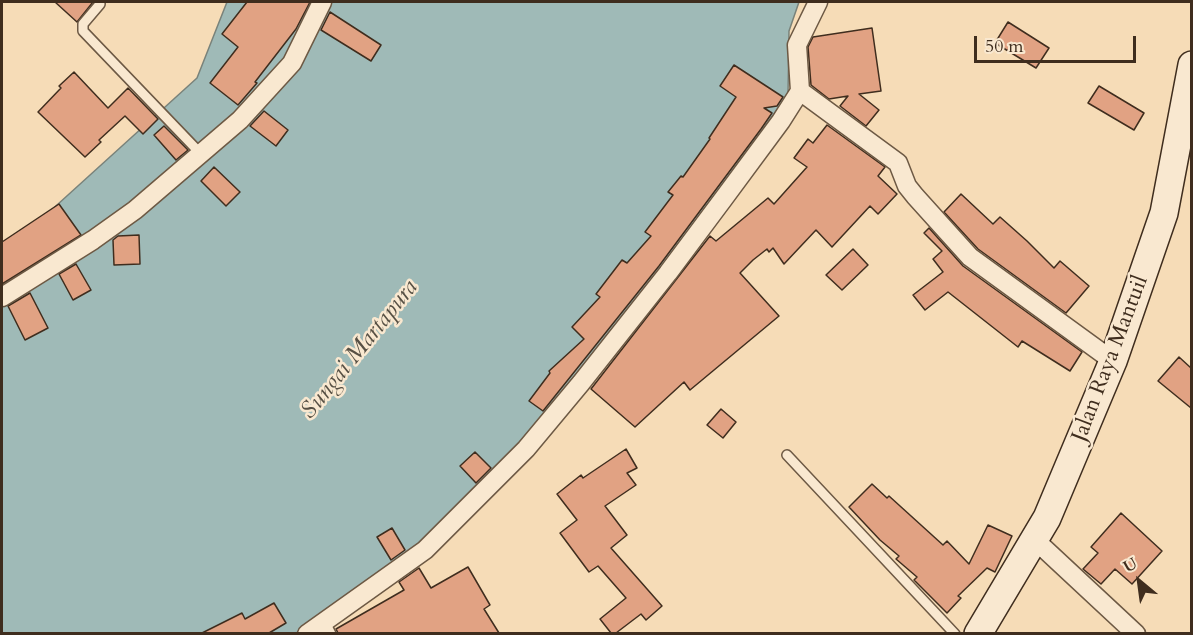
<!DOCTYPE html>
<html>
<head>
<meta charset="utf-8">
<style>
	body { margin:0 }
	#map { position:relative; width:1193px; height:635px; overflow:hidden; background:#f6dcb7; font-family:Cardo,serif }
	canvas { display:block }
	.frame { position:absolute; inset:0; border:3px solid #3f2d1e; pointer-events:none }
	.north { position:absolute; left:1109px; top:551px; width:60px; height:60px; -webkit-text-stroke:4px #f9e8d0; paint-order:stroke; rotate:331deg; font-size:16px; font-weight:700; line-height:24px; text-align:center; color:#3f2d1e }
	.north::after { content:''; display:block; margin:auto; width:21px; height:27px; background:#3f2d1e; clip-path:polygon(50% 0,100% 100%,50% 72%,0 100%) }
	.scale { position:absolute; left:974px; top:36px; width:162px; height:27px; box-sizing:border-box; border:3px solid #3f2d1e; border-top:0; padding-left:8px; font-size:18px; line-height:21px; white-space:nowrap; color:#3f2d1e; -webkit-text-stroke:4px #f9e8d0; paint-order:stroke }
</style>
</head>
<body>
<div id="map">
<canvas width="1193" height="635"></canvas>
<div class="frame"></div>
<div class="north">U</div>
<div class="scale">50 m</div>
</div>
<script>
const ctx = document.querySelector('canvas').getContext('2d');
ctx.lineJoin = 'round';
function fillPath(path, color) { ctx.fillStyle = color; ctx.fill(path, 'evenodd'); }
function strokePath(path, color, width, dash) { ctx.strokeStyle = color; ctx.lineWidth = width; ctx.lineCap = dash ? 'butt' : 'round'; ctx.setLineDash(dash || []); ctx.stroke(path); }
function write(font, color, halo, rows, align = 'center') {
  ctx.font = font + ' Cardo,serif'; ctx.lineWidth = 5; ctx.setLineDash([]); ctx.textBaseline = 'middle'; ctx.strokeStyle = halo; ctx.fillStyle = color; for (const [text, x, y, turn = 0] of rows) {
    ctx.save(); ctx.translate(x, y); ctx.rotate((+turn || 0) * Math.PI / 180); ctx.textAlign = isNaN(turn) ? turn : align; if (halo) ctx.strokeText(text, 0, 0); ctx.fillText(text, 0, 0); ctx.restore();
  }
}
const water = new Path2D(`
	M227,2H799L789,31L788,95L593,360L474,500L433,535L301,633L2,634V246L36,224L197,78Z`);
fillPath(water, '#9fbab7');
strokePath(water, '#79827a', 1.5);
const building = new Path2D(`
	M55,2H93L77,22Z
	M247,2H310L296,29L255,82L257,83L238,105L210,83L238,47L222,34Z
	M330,12L381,45L371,61L321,30Z
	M1008,22L1049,48L1036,68L995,43Z
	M872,28L881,91L859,94L879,110L866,126L840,106L848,96L829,99L811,85L808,47L813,37Z
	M734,65L783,97L777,106L764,108L772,113L761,129L659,266L543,411L529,401L550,373L549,371L584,339L572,327L600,297L596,294L622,260L627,263L651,236L645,232L673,195L668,192L681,176L683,177L710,139L709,138L736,97L720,86Z
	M74,72L108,108L128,88L158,119L143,134L125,116L99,140L101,142L85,157L38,112L61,88L59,86Z
	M1099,86L1144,113L1134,130L1088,103Z
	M264,111L288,130L276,146L250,126Z
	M827,125L885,167L878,176L897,194L878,214L870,206L832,247L816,230L784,264L773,248L769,252L767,249L753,260L740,273L779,316L690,390L684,382L635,427L591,389L710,236L716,241L768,198L774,204L807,167L794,158L808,139L813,143Z
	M164,126L188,150L176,160L154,135Z
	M214,167L240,192L226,206L201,181Z
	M961,194L993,224L1000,217L1027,241L1054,268L1060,261L1089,286L1066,313L978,249L944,212Z
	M59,204L81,235L2,284V242Z
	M929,228L963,266L1082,352L1070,371L1022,341L1018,347L948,292L925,310L913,295L943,272L933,259L942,251L924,233Z
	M139,235L140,264L114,265L113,240L118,236Z
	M853,249L868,265L842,290L826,275Z
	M76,264L91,290L73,300L59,274Z
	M30,293L48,328L25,340L8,306Z
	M1179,357L1191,368V408L1158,381Z
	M721,409L736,422L723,438L707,425Z
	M626,449L637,468L627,473L636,485L605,506L627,535L611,548L662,606L646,620L641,614L616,633H611L600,619L626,598L598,566L589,572L560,533L577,520L557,494L581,475L583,478Z
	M475,452L491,468L476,483L460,466Z
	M872,484L887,498L889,496L943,545L947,541L969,564L988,525L1012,536L995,572L987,568L958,596L961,598L947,613L914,580L917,577L896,559L899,556L880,540L849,507Z
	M1121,513L1162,551L1132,584L1115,569L1101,584L1083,569L1098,553L1091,547Z
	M392,528L405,550L391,560L377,537Z
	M468,567L490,605L484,609L499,633H338L336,629L404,590L399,582L419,568L431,588Z
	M274,603L286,623L269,633H202L242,613L245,619Z`);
fillPath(building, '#e1a283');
strokePath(building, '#3f2d1e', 1.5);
const lane = new Path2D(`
	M100,4L83,24V31L200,153
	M787,455L955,634
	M325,622L331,634`);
const street = new Path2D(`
	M800,91L898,163L907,186L915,196L970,257L1113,361
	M2,297L93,240L135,210L240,120L292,63L322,2
	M1034,539L1136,634
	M307,634L425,550L526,449L581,383L668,273L724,198L781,121L800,91L797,45L818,2`);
const secondary = new Path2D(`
	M978,634L1047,518L1113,361L1164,213L1192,65`);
strokePath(lane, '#6d5944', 12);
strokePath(street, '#6d5944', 21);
strokePath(secondary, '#3f2d1e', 30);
strokePath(lane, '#f9e8d0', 9);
strokePath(street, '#f9e8d0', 18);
strokePath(secondary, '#f9e8d0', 27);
write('22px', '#3f2d1e', '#f9e8d0', [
	["Jalan Raya Mantuil",1111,359,-69]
]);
write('italic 24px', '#575044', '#f9e8d0', [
	["Sungai Martapura",360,350,-51]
]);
</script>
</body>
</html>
